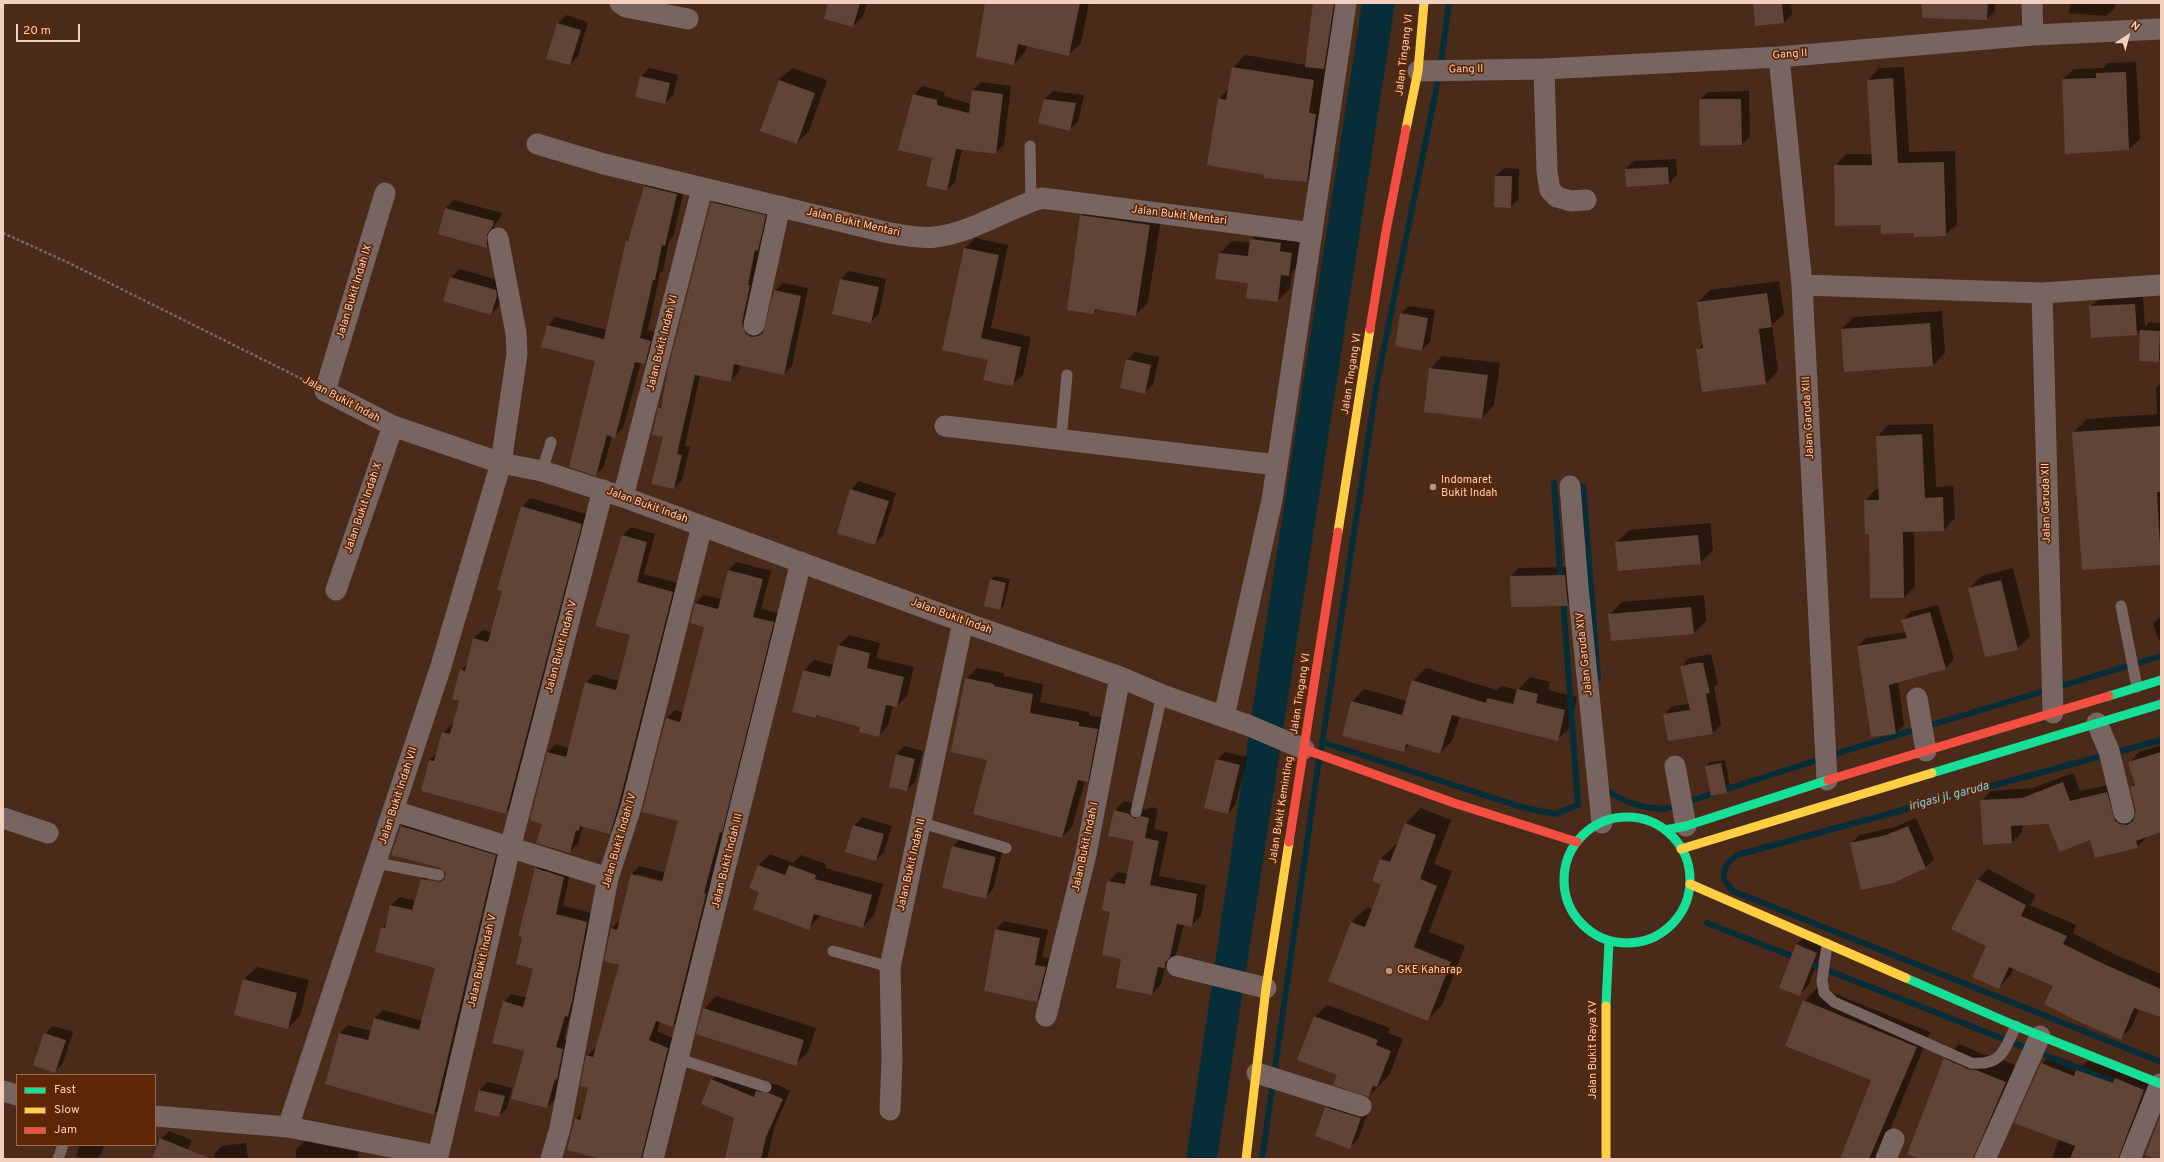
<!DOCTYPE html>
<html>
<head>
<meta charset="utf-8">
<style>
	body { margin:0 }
	#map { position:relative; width:2164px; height:1162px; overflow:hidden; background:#4a2b19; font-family:Overpass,sans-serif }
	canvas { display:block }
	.frame { position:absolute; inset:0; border:4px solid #f3cfbf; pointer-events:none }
	.legend { position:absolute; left:16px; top:1074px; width:140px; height:72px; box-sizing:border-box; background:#5e2605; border:1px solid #9a6a4f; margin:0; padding:5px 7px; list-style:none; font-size:12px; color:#f3cfbf }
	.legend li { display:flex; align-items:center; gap:8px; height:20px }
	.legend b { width:20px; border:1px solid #9a6a4f }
	.north { position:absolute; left:2108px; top:16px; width:40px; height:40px; -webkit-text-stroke:3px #5e2605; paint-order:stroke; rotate:36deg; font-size:11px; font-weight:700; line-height:16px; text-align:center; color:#f3cfbf }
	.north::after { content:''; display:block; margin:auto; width:14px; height:18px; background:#f3cfbf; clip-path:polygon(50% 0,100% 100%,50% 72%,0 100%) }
	.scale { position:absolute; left:16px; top:24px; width:64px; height:18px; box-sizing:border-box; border:2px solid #f3cfbf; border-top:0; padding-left:5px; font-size:12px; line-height:14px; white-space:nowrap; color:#f3cfbf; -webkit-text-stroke:3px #5e2605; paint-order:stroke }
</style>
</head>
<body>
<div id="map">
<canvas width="2164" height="1162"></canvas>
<div class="frame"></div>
<ul class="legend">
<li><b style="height:5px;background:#16e098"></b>Fast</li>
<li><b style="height:5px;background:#ffcf43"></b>Slow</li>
<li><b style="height:5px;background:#f24e42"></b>Jam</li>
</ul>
<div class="north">N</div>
<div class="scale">20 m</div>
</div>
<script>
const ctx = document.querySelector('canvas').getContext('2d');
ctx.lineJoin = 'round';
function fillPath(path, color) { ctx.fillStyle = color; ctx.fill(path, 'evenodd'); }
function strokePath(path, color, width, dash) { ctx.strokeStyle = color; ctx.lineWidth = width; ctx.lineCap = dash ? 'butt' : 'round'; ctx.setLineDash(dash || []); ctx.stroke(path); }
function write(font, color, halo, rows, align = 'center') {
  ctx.font = font + ' Overpass,sans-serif'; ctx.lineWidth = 3.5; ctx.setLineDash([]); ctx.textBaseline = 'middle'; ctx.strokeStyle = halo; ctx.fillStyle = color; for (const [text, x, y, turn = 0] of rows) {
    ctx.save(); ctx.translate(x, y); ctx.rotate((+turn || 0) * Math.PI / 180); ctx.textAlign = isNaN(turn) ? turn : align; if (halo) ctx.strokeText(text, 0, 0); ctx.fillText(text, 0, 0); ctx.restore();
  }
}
fillPath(new Path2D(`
	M1362,3H1395L1217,1159H1186L1250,726Z`), '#072d39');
fillPath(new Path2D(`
	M829,3H867L863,16L853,26Z
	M986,3H1089L1081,43L1068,55L1027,45L1026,51L1014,64Z
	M1314,3H1340L1332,60L1324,68H1326L1319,168L1307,181L1265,174L1219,99L1229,88L1233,68L1245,55L1306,65Z
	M1754,3H1791L1792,14L1784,22L1756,25Z
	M1947,3H1995V11L1987,19Z
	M2070,3H2115V8L2106,16L2069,13Z
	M566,15L588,22L578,56L570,64L558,23Z
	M2136,62L2140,139L2129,149L2066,152L2063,79L2074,69L2103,68L2107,63Z
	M1904,67L1909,152L1955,151L1957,224L1945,235L1915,232L1882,224L1835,166L1846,154H1872L1868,80L1879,68Z
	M649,68L678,75L673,95L665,103L641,77Z
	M792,68L827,80L809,131L797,143L779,80Z
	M981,82L1011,86L1004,145L995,153L962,148L955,182L947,190L933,158L914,95L922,86L945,92L944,96L971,104L973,90Z
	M1053,91L1084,95L1078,122L1069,130L1044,100Z
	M1749,91L1750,136L1742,144L1700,100L1708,92Z
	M1676,159L1677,175L1669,183L1627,186L1626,169L1634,161Z
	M1504,168L1519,169V199L1510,207L1496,176Z
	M653,178L685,186L673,237L669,241L663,271L660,273L648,330L658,333L653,355L644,363L641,362L623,428L615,436H612L604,466L596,475V360L543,346L548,325L556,317L607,330L626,241L630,237L644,186Z
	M720,195L773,207L760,329H765L775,291L783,283L808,288L792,366L784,374L740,365L738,373L730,381L700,375L685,446L690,447L682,480L674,488L659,408L662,405L712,203Z
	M454,200L502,213L500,218L494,225L495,238L487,246L446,208Z
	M1094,203L1162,213L1148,302L1136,315L1098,309L1094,313L1081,216Z
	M1263,227L1304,240L1301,263L1292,272L1290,289L1277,301L1249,282L1220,253L1232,241L1251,243V240Z
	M975,238L1008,245L991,328L1031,337L1023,375L1012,385L989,359L943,349L965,248Z
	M460,269L504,282L505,288L499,306L491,314L444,300L451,277Z
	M849,271L886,279L879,314L871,322L833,313L841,279Z
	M1779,281L1784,314L1772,325L1778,371L1766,383L1703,391L1698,349L1704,343L1698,302L1710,290Z
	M2143,296L2145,327L2149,322L2161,323V359L2158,361L2140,360L2141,330L2136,334L2090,307L2099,299Z
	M1409,306L1435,310L1430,342L1422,350L1401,314Z
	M1942,311L1945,353L1933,365L1842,329L1854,317Z
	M1135,352L1159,357L1153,385L1144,393L1127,360Z
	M1442,356L1500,363L1494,405L1482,418L1430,369Z
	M2161,383V564L2083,569L2073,433L2087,419L2157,414L2156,388Z
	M1933,424L1936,487L1953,486L1955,518L1944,530L1914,531L1915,586L1904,597L1870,533L1865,501L1876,489H1879L1877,437L1888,425Z
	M859,481L896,493L883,535L875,544L851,490Z
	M530,498L590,515L515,804L506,813L422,790L429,760L438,752L443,733L452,724L454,725L460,700L461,670L468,663L474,638L483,630L492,632L522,507Z
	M1710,523L1713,550L1700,563L1616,543L1629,530Z
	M631,527L655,534L644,574L681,584L618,825L609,833L583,826L578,844L569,852L543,823L548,752L556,744L569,748L586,683L594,674L619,681L631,634L622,536Z
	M737,562L771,571L761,609L782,614L682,1017L673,1026L660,1022L657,1031L676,1040L650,1159H605L576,1119L582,1113L589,1088L587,1056L597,1047L620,964L611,929L620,920L632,874L640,866L666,873L679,820L667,718L675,710L683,712L705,626L691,622L696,603L704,595L721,599L729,570ZM636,874L667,882V884L636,876Z
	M1573,567L1576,597L1567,605L1511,576L1519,568Z
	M2013,568L2030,636L2017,649L1969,588L1982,576Z
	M995,576L1010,579L1004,605L1000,609L991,579Z
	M1704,595L1706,621L1694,633L1609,615L1622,602Z
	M1938,605L1954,659L1946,668L1898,681L1904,725L1896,733L1872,736L1858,646L1866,638L1906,632L1903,620L1911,612Z
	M2161,616V645L2153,624Z
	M849,635L880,643L876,658L914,667L907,696L897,706L893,705L888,726L878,736L862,726L818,715L815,717L804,670L814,660L834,665L839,645Z
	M1711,654L1718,684L1714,687L1721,725L1713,733L1664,715L1673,706L1689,704L1681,667L1689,658Z
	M977,668L1004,673V676L1043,684L1040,702L1089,712V715L1108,719L1098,771L1087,781H1085L1072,827L1062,837L989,759L966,679Z
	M1426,668L1496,690L1501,686L1518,690L1530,677L1550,682L1548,690L1577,697L1570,728L1557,740L1460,716L1452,741L1440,753L1410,744L1404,751L1352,702L1364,689L1407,701L1413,681Z
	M2161,745V831L2148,836L2137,847L2091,839L2049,823L2022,824V832L2012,842L1984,844L1981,801L1991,791L2033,788L2073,773L2080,791L2117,783L2131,814L2136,815L2137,811L2131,787L2135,783L2129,763L2139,752Z
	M905,746L923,751L915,782L907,790L897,754Z
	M1225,752L1247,757L1236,804L1228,813L1217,760Z
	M1725,760L1730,788L1727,792L1706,766L1710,762Z
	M1124,801L1139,805L1145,810L1152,807L1158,809L1154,829L1168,832L1159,876L1206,885L1201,916L1191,926L1184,925L1175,958L1165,968L1161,984L1152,994L1123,958L1112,911L1108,882L1118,872L1128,874L1135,841L1114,811Z
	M1421,808L1451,820L1434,864L1452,871L1429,932L1465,946L1442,1005L1427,1020L1352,922L1367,907L1373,910L1382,885L1373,881L1381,859L1396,844L1398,845L1406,823Z
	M862,817L892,826L884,852L876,860L854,826Z
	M410,818L504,847L442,1106L434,1114L340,1033L348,1025L371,1031L375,1018L383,1010L422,1021L436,968L382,928L387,923L391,905L400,897L416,901L421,879L430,871L448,874L402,826ZM426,878L446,881V883L426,880Z
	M1916,818L1934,859L1925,868L1851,844L1859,835L1895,827Z
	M961,838L1003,849L993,889L985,898L953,846Z
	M770,854L793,863L801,855L826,864L825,868L883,884L874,915L863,927L821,915L808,928L760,891L750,887L759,865Z
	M544,860L571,869L563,906L595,914L576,1007L571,1012L564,1039L571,1041L555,1099L547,1107L504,1002L512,994L527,998L534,968L524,937L519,935L536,868Z
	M1988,869L2036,895L2030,905L2076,925L2073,933L2116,955L2161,974V1016L2139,1009L2131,1028L2120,1038L2055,985L2014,968L2009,977L1999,988L1987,946L1953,928L1978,879Z
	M1004,921L1048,930L1042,957L1053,959L1045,993L1037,1001L985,991L996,929Z
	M1805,936L1824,945L1808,986L1799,995L1797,944Z
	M257,967L309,980L300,1016L288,1028L235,1014L244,979Z
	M1818,987L1930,1032L1878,1159H1841L1872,1080L1804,1001Z
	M716,996L816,1028L808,1052L795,1064L704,1009Z
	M1327,1005L1390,1028L1388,1033L1403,1039L1390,1074L1369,1096L1338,1075L1314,1017Z
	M53,1026L73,1032L63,1063L55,1072L45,1034Z
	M1959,1044L1984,1055L1992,1056L2020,1067L1989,1159H1923L1944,1059Z
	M2051,1054L2082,1066L2087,1061L2153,1081L2125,1159H2052L2059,1139L2042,1064Z
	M720,1071L778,1085L790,1091L774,1128L767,1159H726L736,1118L712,1080Z
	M488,1082L512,1088L507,1108L499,1116L475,1110L480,1090Z
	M1335,1100L1369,1110L1358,1139L1350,1147L1326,1108Z
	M169,1131L192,1140L184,1159H153L161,1139Z
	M305,1141L359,1144L358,1159H296V1149Z
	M246,1143L248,1159H215L214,1154L222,1146Z
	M80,1145H104L101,1154L96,1159H84L76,1156Z`), '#0007');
strokePath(new Path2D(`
	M1554,483L1561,583
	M1583,486L1598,678
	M2161,740L1737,855C1727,863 1723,867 1724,880L1733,891L2161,1062
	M1322,742L1521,807L1555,814L1578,805L1563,599
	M1321,750L1377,382L1440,70L1449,3
	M1606,787V790C1627,803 1640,808 1665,809L1861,746L2161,656
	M1707,923L2121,1085
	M1262,1159L1319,759`), '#072d39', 6);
fillPath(new Path2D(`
	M828,3H860L853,27L824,19Z
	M985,3H1080L1069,56L1018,44L1014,65L976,57Z
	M1313,3L1334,4L1324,69L1305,67Z
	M1753,3H1782L1784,23L1755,26Z
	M1922,3H1988L1987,20L1922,18Z
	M557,23L581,30L570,65L546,59Z
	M1232,67L1314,80L1309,113L1316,114L1307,182L1263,178L1264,175L1207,165L1218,98L1226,100Z
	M2126,72L2129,150L2065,154L2062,79L2096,78V73Z
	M640,76L670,83L665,104L635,97Z
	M1893,78L1898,163L1944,162L1946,236L1914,237V233L1881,234V225L1835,226L1834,165H1872L1867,80Z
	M779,80L815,93L797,144L760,131Z
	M972,90L1003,94L996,154L956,149L947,191L926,186L932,158L898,150L913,94L937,100V105L969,113Z
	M1044,99L1076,103L1070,131L1038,123Z
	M1699,99H1741L1742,145L1700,146Z
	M1668,167L1669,184L1626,187L1625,169Z
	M1495,176H1512L1511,208L1494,207Z
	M644,186L677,194L665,246L662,245L655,280H653L640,338L651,341L645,364L635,362L615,438L607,435L596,476L569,467L595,361L541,347L547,325L604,339L626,240L628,241Z
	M711,202L766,215L758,251L755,250L748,285H750L742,323L746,334L752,337L758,336L763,333L774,290L801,296L784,375L734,364L731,382L695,375L677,454L682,455L674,489L651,484L663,437L652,435L658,408H661L668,369Z
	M445,208L494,221L492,228L487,234V248L438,234Z
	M1080,215L1150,225L1136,316L1095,309L1094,314L1067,310Z
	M1250,239L1281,243L1280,251L1292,253L1289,276L1281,275L1278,302L1246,298L1248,283L1215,279L1219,253L1248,256Z
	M964,248L999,255L981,338L1021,347L1013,386L983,380L988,360L942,350Z
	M450,277L496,290L497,296L491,315L443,301Z
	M840,279L879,287L871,323L832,314Z
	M1767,293L1772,327L1759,329L1766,384L1702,392L1696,349L1703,348L1697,302Z
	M2135,304L2137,335L2091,338L2089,306Z
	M1400,313L1428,318L1422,351L1395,346Z
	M1930,323L1933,366L1844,372L1841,329Z
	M2140,330L2160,331L2159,362L2139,361Z
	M1126,359L1151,365L1145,394L1120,388Z
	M1429,368L1488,375L1482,419L1424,412Z
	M2161,426V492H2157L2161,565L2082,570L2072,432Z
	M1922,434L1925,498L1943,497L1944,531L1903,532L1904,598H1870L1869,534H1865L1864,500H1879L1876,436Z
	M850,489L889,501L875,545L837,533Z
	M521,506L582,524L506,814L421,791L429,760L434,761L442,732L450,734L459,701L452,699L460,669L465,671L473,638L488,642L502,591L497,590Z
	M622,535L647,542L637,582L673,592L619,804L610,834L580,826L579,831L576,830L570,853L536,843L542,824L530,820L547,752L566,757L585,682L616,690L630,635L595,626Z
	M1698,535L1701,564L1618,571L1615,542Z
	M728,570L763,579L753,617L774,622L722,833L720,832L704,893L706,894L673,1027L656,1021L649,1040L668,1048L641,1159H601L567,1150L575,1118L580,1120L588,1088L580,1086L586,1055L593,1057L619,965L604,961L611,928L617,930L631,874L662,882L678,821L642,812L666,718L680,722L704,627L690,623L695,603L718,609Z
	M1565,575L1568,606L1511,607L1510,576Z
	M990,579L1006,583L1000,610L984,606Z
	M2001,580L2018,650L1985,657L1968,588Z
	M1691,607L1694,634L1611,641L1608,614Z
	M1930,612L1946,669L1889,685L1896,734L1871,737L1857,646L1907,638L1901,620Z
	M838,645L870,653L867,668L904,677L897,707L886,705L879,737L859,732L860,727L816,715V718L792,712L803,670L830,677Z
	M1696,663H1703L1710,693L1706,694L1713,734L1668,741L1663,714L1690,710L1680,666Z
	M965,678L994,684V686L1033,694L1030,713L1079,722V726L1098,729L1088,782L1078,780L1062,838L973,814L987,760L951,752Z
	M1412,680L1486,703L1487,698L1513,704L1517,689L1538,694L1536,703L1565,710L1558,741L1452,715L1440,754L1406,744L1404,752L1342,736L1351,701L1402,715Z
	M2161,752V832L2136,841L2138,848L2095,858L2090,840L2060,852L2048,824L2011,826L2012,843L1983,845L1980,800L2022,798L2063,782L2070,801L2107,792L2115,821L2120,824L2127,825L2133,821L2136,811L2130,787L2135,785L2128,762Z
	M896,754L915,759L907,791L889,787Z
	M1216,759L1240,765L1228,814L1204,808Z
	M1721,763L1727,793L1711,796L1705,766Z
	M1114,810L1129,814L1135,819L1141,816L1149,818L1145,838L1159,841L1150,885L1197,894L1192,927L1177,924L1170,957L1165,963V968L1158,967L1152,995L1116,988L1121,959L1102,955L1110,912L1102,910L1107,881L1125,884L1134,841L1108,836Z
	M1405,823L1436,835L1420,879L1437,886L1414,947L1451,962L1428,1021L1328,981L1351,922L1365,927L1381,885L1372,881L1380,859L1390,862Z
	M853,825L884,834L876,861L845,852Z
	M401,826L496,855L434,1115L325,1084L339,1033L368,1040L374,1018L419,1030L435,968L375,952L381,927L385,928L390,905L412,910L421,879L441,882L444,879L446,873L441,868L391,855Z
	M1908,826L1926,868L1893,883L1861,890L1850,843L1886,835Z
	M952,846L996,857L986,899L942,888Z
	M758,865L785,875L789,865L816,875L815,879L872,895L863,928L814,914L809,930L753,909L759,892L749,888Z
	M535,868L564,877L556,914L587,922L572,1001L568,1017L565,1016L556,1047L563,1049L557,1080L555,1079L547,1108L511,1099L524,1051L492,1043L503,1001L523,1007L533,969L516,964L522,937L518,936Z
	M1977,879L2026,905L2021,916L2067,936L2063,944L2106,965L2161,989V1017L2134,1008L2121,1040L2075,1020L2044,1004L2053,986L2009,967L1999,989L1972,977L1986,946L1951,929Z
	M995,929L1040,938L1035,965L1046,967L1037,1002L984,991Z
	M1796,944L1817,953L1800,996L1779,988Z
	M243,979L297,993L288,1029L234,1015Z
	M1803,1000L1917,1047L1869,1159H1840L1871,1080L1785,1046Z
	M703,1008L804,1040L796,1066L696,1034Z
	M1314,1016L1378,1040L1376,1045L1391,1051L1377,1087L1373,1086L1369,1097L1333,1085L1337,1075L1297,1060Z
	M44,1033L66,1040L55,1073L33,1065Z
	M1944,1058L1968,1069L1976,1070L2006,1082L1973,1159H1920L1907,1154Z
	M2041,1063L2074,1076L2076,1070L2113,1083L2115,1078L2144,1090L2118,1159H2070L2075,1146L2014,1123Z
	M711,1079L754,1097L756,1091L769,1093L783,1099L766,1137L761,1159H725L734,1118L701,1104Z
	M479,1090L505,1096L499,1117L474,1111Z
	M1325,1107L1361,1118L1350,1149L1315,1136Z
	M2161,1114V1159H2156L2145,1155Z
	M160,1138L209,1158V1159H152Z`), '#5f4437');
strokePath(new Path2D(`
	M3,233L67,262L306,381`), '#79665f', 2.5, [3, 2]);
strokePath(new Path2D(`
	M1030,146L1031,202
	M1061,440L1067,375
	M542,471L551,442
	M2121,606L2137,687
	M1136,812L1162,695
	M922,823L1006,848
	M377,863L439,875
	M1827,944L1822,981L1824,993L1834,1002L1971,1063C2002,1066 2004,1050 2016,1026
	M833,951L890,967
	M679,1059L766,1087
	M58,1159L63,1145`), '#786561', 11);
strokePath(new Path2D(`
	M620,3L626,7L688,19
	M2032,3L2033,35
	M1779,57L1802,285L1827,780
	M1544,69L1547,172L1550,190L1557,197L1571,201L1586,200
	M1418,71L1544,69L1779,57L2033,35L2161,29
	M537,144L604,164L889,233C904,235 921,239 935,237C974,232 1006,209 1042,198L1312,233
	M385,193L325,391L393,426L501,463L542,471L623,497L963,622L1120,677L1162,695L1250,726L1304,749
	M1802,285L2042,293L2161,285
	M2042,293L2053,713
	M754,325L780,206
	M945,426L1277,465
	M1570,486L1578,587L1602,823
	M623,497L702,189
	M336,590L393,426
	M1917,698L1926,751
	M1224,716L1272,500L1346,3
	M2097,723L2109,751L2124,813
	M1675,766L1686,826
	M394,811L608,878
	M3,818L48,833
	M1177,966L1266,988
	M1046,1016L1086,854L1120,677
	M1257,1073L1361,1106
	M3,1091L17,1095
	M890,1110L892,1061L890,967L963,622
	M155,1116L288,1127L438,1156L510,848L603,490
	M288,1127L441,666L501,463L517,354L516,333L498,238
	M551,1159L560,1128L608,878L631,807L702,526
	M653,1159L801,562
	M1886,1159L1894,1139
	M1985,1159L2040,1036
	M2130,1159L2160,1084`), '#786561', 21);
strokePath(new Path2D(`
	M2109,696L2161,680
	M1932,773L2161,704
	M1564 880a63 63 0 1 1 126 0a63 63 0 1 1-126 0Z
	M1665,830L1686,826L1828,780
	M1906,978L2016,1026L2161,1084
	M1606,1006L1609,941`), '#16e098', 9);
strokePath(new Path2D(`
	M1406,129L1418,71L1424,3
	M1338,532L1370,329
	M1681,849L1932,773
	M1690,884L1906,978
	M1606,1006V1159
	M1246,1159L1266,988L1289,842`), '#ffcf43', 9);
strokePath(new Path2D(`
	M1370,329L1386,231L1406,129
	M1304,749L1454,803L1577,842
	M1828,780L2109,696
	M1289,842L1338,532`), '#f24e42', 9);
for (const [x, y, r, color] of [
	[1433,487,4,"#b89685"],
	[1389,971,4,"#b89685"]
]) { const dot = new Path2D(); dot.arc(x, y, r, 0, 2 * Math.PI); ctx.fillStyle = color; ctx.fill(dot); strokePath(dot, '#5e2605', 1.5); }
write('11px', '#f3cfbf', '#5e2605', [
	["Jalan Tingang VI",1405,55,-83],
	["Gang II",1790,55,-4],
	["Gang II",1466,70,-1],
	["Jalan Bukit Mentari",1179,216,7],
	["Jalan Bukit Mentari",853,223,13],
	["Jalan Bukit Indah IX",355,292,-73],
	["Jalan Bukit Indah VI",663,343,-76],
	["Jalan Tingang VI",1352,374,-81],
	["Jalan Bukit Indah",341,400,28],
	["Jalan Garuda XIII",1809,418,-93],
	["Jalan Garuda XII",2047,503,-91],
	["Jalan Bukit Indah",647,506,20],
	["Jalan Bukit Indah X",364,508,-71],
	["Jalan Bukit Indah",951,617,20],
	["Jalan Bukit Indah V",562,647,-75],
	["Jalan Garuda XIV",1585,654,-96],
	["Jalan Tingang VI",1301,694,-81],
	["Jalan Bukit Indah VII",399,796,-72],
	["Jalan Bukit Keminting",1282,810,-81],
	["Jalan Bukit Indah IV",620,841,-74],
	["Jalan Bukit Indah I",1086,847,-78],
	["Jalan Bukit Indah III",728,861,-76],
	["Jalan Bukit Indah II",912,865,-77],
	["Jalan Bukit Indah V",483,961,-77],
	["Jalan Bukit Raya XV",1594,1050,-90]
]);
write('11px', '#f3cfbf', '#5e2605', [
	["Indomaret",1441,481],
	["Bukit Indah",1441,494],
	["GKE Kaharap",1397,971]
], 'left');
write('italic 12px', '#78cff1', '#5e2605', [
	["irigasi jl. garuda",1949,797,-15]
]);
</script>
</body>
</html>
